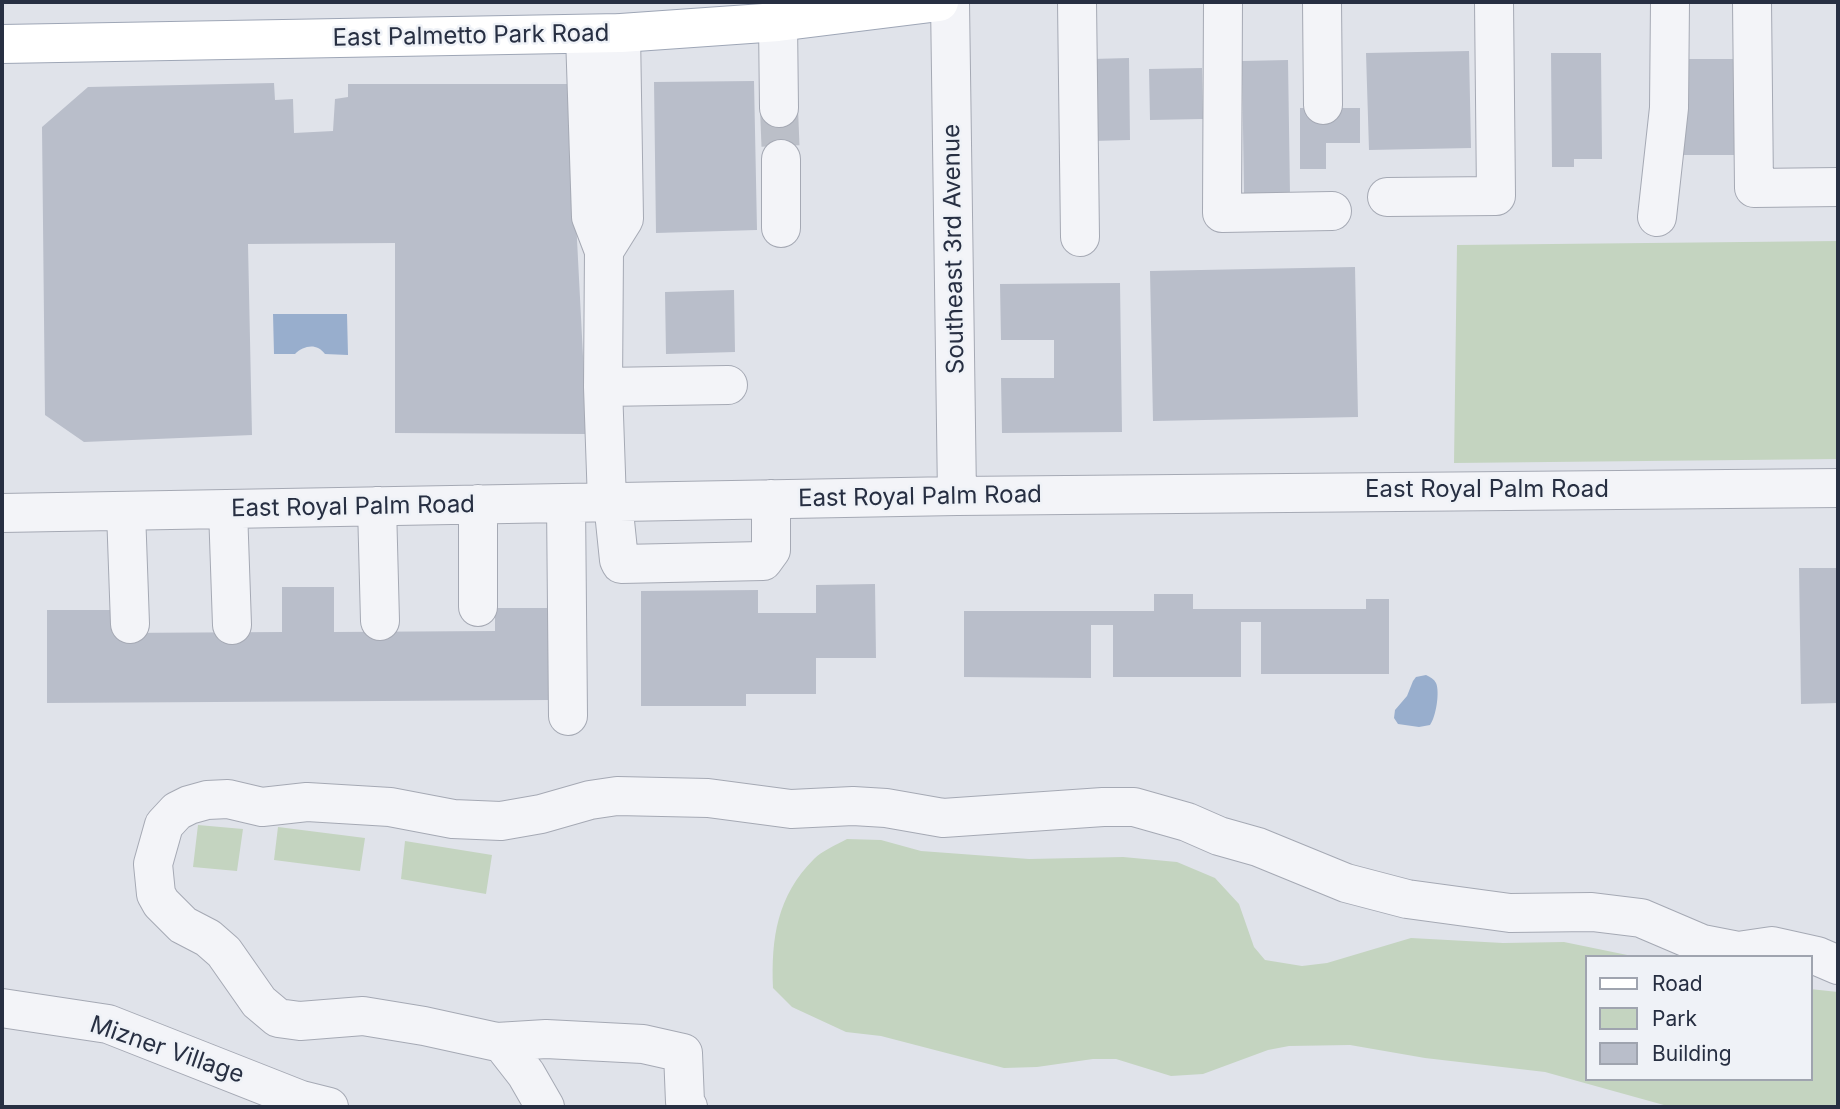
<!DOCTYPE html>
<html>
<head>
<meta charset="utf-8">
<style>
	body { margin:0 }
	#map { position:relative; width:1840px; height:1109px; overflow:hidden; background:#e0e3ea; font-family:Inter,sans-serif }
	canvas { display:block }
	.frame { position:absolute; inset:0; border:4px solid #272f42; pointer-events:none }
	.legend { position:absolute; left:1585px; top:955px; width:228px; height:126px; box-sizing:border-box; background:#eff2f7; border:2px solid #9fa4af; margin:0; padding:9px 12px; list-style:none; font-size:21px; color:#272f42 }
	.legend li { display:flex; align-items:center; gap:14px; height:35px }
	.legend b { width:35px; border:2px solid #9fa4af }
</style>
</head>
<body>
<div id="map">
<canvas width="1840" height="1109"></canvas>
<div class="frame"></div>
<ul class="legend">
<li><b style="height:9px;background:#fff"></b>Road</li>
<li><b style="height:19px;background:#c4d4c0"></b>Park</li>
<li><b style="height:19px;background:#b9beca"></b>Building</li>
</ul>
</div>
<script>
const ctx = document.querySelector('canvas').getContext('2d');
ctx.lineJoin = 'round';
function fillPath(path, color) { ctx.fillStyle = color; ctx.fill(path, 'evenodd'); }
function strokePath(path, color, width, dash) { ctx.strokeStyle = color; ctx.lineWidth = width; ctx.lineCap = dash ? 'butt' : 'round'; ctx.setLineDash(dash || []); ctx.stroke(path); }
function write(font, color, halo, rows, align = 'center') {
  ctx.font = font + ' Inter,sans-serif'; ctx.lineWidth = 5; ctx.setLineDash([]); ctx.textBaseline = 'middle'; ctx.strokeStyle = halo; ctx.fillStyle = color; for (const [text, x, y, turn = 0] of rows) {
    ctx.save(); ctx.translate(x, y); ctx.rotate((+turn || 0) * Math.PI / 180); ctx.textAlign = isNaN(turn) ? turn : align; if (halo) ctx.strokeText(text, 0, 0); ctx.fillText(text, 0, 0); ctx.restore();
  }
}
fillPath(new Path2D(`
	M1838,241V459L1454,463L1457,245Z
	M198,825L243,829L237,871L193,867Z
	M278,827L365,838L360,871L274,860Z
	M847,839L881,840L921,851L1029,859L1123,857L1177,862L1215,878L1239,904L1254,947L1265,960L1302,966L1327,963L1411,938L1503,943L1564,942L1637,957H1586V1079H1810V989L1838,992V1107H1671L1545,1072L1425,1058L1350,1045L1289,1046L1268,1050L1203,1074L1171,1076L1116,1059H1093L1037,1067L1004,1068L881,1036L846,1032L792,1007L773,988C771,938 777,896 814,859C822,851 836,845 847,839Z
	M405,841L492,855L486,894L401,879Z`), '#c4d4c0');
fillPath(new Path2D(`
	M273,314H347L348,355L325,354C317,343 304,345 295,354H274Z
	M1426,675C1430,677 1434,679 1436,683C1440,692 1436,717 1430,725L1419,727L1398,724L1394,718L1395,710L1407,696L1413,681L1416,677Z`), '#98aecd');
fillPath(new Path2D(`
	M1469,51L1471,148L1369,150L1366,53Z
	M1551,53H1601L1602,159H1574V167H1552Z
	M1129,58L1130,140L1093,141L1092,59Z
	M1681,59H1740L1741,155H1682Z
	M1288,60L1290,194H1244L1242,61Z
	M1202,68L1203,119L1150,120L1149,69Z
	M754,81L757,230L656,233L654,82Z
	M274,83L275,100L293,99L294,133L333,131L335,99L348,97V84H569L587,434L395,433V243L248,244L252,435L84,442L45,415L42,127L88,87Z
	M1300,108H1360V143H1326V169H1300Z
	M1355,267L1358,417L1153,421L1150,271Z
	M1120,283L1122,432L1002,433L1001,378H1054V340H1001L1000,284Z
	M734,290L735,352L666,354L665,292Z
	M1799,568H1838V703L1801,704Z
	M875,584L876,658H816V694H746V706H641V591L758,590V613H816V585Z
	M282,587H334V632L495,631V608H551V700L47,703V610H116V633L282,632Z
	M1154,594H1193V609H1366V599H1389V674H1261V622H1241V677H1113V625H1091V678L964,677V611H1154Z`), '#b9beca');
strokePath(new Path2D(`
	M779,108L781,159`), '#bbbfc8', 38, [38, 19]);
const minor = new Path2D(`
	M950,2L957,496
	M1077,2L1080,237
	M1223,2L1222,213L1332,211
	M1322,2L1323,105
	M1752,2L1754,188L1838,187
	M778,22L779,108
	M585,35L591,217L604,251L603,387L607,502
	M1387,197L1496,196L1494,2
	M1657,217L1669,108L1670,2
	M781,228V159
	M604,251L624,219L621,33
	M603,387L728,385
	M613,502L619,560L621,564L763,561L771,550V499
	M566,503L568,716
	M478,504V607
	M377,506L380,621
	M228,509L232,625
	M126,511L130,624
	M2,513L957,496L1838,488
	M2,1008L108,1024L301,1100L329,1107
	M501,1042L526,1074L545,1107
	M688,1107L685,1102L683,1053L643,1044L546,1039L497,1042L424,1026L363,1016L300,1021L278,1018L259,1002L224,952L208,938L183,925L161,903L156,894L153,864L164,825L177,811L189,805L207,800L228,799L262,807L307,802L390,807L453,819L501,821L541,814L590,800L617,796L708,798L791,809L853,806L886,808L943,818L1103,807H1134L1187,822L1219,836L1258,847L1346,883L1407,899L1510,913L1592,912L1641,918L1702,944L1738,951L1772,946L1817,956L1838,965`);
const major = new Path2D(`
	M2,44L621,33L778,22L939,2`);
strokePath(minor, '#a5a9b4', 40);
strokePath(major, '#9ea6b6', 40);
strokePath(minor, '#f3f4f8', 38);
strokePath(major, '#fff', 38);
write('24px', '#272f42', '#eff2f7', [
	["East Palmetto Park Road",471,36,-1],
	["Southeast 3rd Avenue",954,249,-91],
	["East Royal Palm Road",1487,490],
	["East Royal Palm Road",920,497,-1],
	["East Royal Palm Road",353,507,-1],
	["Mizner Village",167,1050,19]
]);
</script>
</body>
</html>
